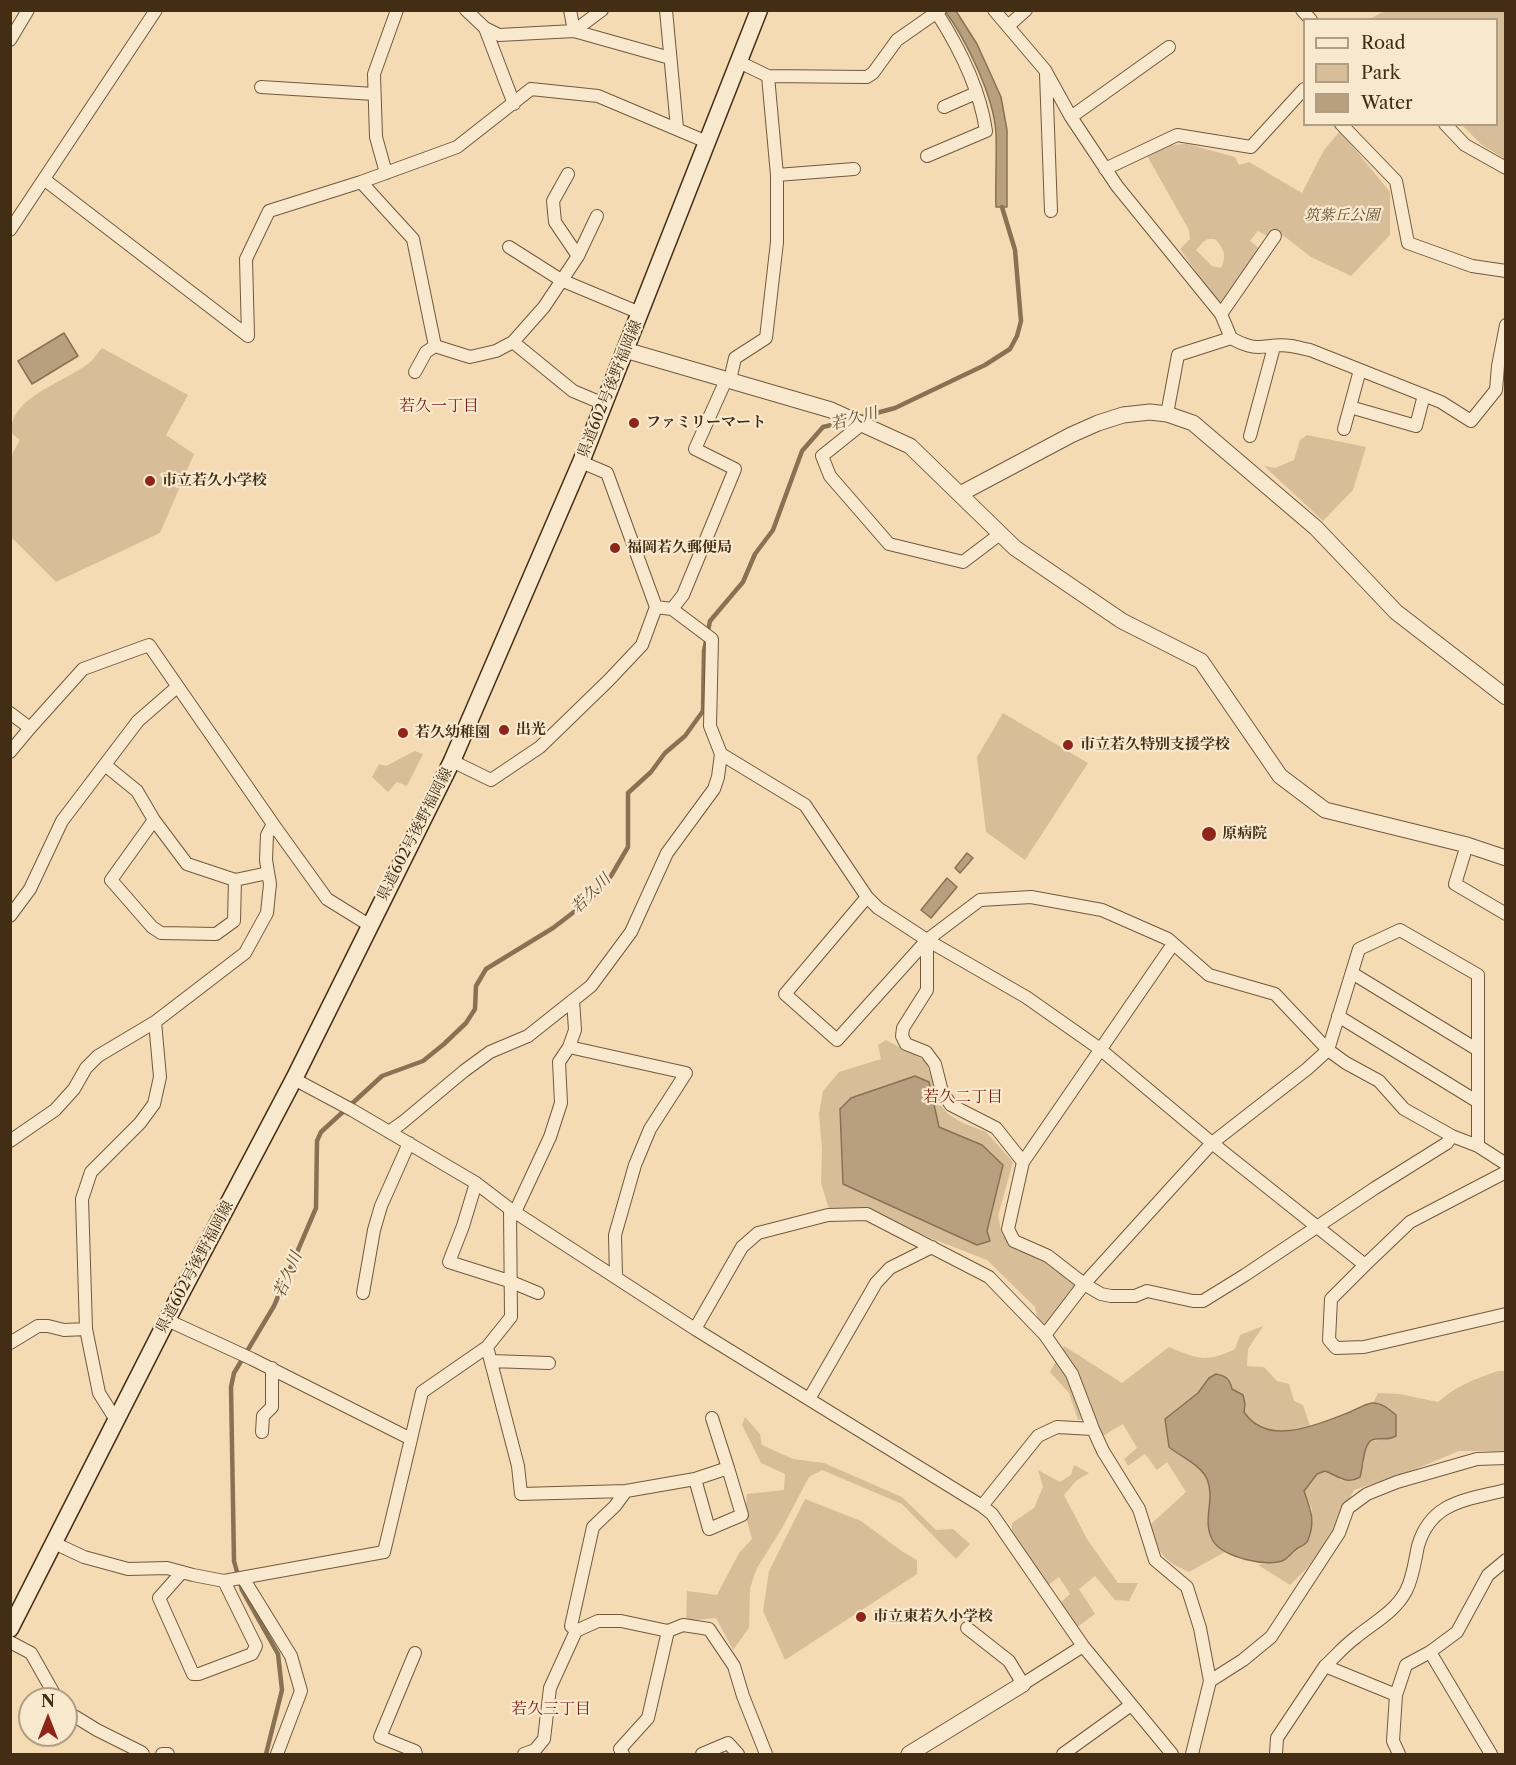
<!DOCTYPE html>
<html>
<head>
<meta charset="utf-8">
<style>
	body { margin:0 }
	#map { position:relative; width:1516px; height:1765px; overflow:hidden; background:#f5dbb4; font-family:"Libre Caslon Text",serif }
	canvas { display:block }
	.frame { position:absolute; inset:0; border:12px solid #432e15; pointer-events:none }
	.legend { position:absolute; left:1303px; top:18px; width:195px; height:108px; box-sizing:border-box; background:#f8e8ce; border:2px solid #b09e84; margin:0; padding:8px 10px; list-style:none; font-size:18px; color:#432e15 }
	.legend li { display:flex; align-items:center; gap:12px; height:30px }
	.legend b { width:30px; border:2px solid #b09e84 }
	.north { position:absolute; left:18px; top:1687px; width:60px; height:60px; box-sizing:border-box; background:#f8e8ce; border:2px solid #b09e84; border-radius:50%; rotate:0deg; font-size:16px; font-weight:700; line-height:24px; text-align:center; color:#432e15 }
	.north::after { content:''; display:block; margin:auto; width:21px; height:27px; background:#8f2418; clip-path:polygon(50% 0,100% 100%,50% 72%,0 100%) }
</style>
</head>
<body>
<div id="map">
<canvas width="1516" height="1765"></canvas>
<div class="frame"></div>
<ul class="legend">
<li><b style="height:8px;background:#f8e8ce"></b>Road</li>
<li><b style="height:16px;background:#d7be99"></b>Park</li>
<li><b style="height:16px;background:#b8a07e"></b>Water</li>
</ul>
<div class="north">N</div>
</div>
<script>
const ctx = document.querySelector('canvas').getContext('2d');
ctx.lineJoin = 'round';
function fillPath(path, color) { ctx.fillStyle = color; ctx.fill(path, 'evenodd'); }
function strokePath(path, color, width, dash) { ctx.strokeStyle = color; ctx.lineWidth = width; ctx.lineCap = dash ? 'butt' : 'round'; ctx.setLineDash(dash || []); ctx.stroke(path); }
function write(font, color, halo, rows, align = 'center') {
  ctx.font = font + ' "Libre Caslon Text","Noto Serif JP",serif'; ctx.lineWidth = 4.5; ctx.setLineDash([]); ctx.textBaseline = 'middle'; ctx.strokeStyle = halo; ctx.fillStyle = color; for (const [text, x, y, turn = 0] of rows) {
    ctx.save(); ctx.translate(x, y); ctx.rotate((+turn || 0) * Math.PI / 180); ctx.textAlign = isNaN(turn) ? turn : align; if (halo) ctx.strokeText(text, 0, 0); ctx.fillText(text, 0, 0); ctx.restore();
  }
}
fillPath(new Path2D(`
	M1384,11H1505V159L1482,145L1462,125L1496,124V20L1370,19Z
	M1340,131L1390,192V235L1351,276L1311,257L1275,229L1267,236L1258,231L1250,241L1261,250L1226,302L1219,304L1180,249L1190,239L1189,230L1146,154L1170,145L1187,144L1235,157L1239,165L1249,162L1302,193L1324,150ZM1208,239H1215C1224,249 1227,255 1221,268L1212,266L1196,250L1203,242Z
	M102,348L188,395L166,435L194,454L160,533L56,582L11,537V456L20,440L11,433C10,396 65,383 90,362C95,358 98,352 102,348Z
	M1307,435L1366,447L1353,490L1323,521L1264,466L1275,468L1294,460L1300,440Z
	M1003,713L1088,763L1025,860L986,832L977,757Z
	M415,751L423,754L407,786L397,782L388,792L372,777L379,764L386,766Z
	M886,1040L926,1061L940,1104L948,1114L963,1123L986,1132L1013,1162L998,1216L1002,1235L1023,1249L1046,1257L1076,1286L1047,1325L1038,1320L1035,1307L987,1260L928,1237L866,1208L829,1209L821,1183L822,1149L819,1114L823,1091L839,1072L881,1059L878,1045Z
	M1263,1326L1248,1349L1247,1366L1264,1367L1277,1381L1289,1384L1294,1401L1303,1405L1310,1426L1225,1552L1189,1572C1163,1561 1156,1551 1151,1524L1186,1492L1167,1462L1157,1470L1145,1454L1128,1466L1124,1459L1137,1448L1123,1424L1101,1437L1095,1416L1078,1420L1069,1393L1050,1372L1064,1346L1122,1383L1169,1347C1198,1359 1206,1363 1235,1349L1240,1335Z
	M1498,1371H1505V1451H1459L1406,1473L1354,1490L1330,1539L1306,1569L1290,1585L1258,1565L1284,1560L1307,1543L1312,1509L1304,1491L1317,1474L1325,1471L1344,1481L1364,1464V1452L1369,1442L1396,1436V1415L1386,1407L1373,1403L1378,1393L1400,1394L1438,1402C1456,1386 1475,1379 1498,1371Z
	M745,1417L760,1434L762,1445L793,1459L824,1463L902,1497L936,1530L953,1529L970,1544L956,1559L902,1504L822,1470L809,1477L781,1530L757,1568L750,1588L749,1628L733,1650L716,1618L686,1621L687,1591L717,1595L739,1553L752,1539L745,1514L747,1494L784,1490L785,1474L761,1463L742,1425Z
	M1074,1465L1089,1473L1076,1481L1064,1495L1087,1539L1118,1583H1138L1129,1601L1115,1600L1095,1576L1079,1589L1095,1614L1076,1628L1061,1602L1070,1594L1059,1577L1047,1586L1012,1533V1523L1034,1508L1043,1487L1038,1470L1060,1482L1071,1475Z
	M805,1499L861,1521L903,1552L917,1560V1574L785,1660L763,1611L769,1571Z`), '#d7be99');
const water = new Path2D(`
	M945,11H956L977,44L1001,97L1007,130V207H996C995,183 997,158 996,133C994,97 966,39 945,11Z
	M64,333L78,356L32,384L18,361Z
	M967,853L973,858L960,873L955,868Z
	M947,878L957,887L931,918L921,910Z
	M915,1076L929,1082L939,1127L982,1145L1003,1165L987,1231L990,1241L977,1245L843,1184L840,1109L851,1098Z
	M1216,1374C1226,1376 1230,1379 1232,1389L1243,1395L1245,1404L1244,1412C1268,1448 1319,1424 1350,1412C1357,1409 1365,1404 1372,1403C1381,1402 1390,1410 1396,1415V1436C1388,1441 1379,1437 1372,1440C1363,1444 1363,1468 1360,1477C1347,1485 1338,1476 1325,1471L1317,1474L1304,1491C1310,1509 1316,1520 1308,1540C1306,1545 1303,1545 1298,1548C1293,1551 1289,1557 1284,1560C1268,1568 1222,1557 1213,1541C1201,1520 1216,1500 1207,1479C1200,1464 1181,1457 1169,1447L1165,1419L1198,1393L1209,1378Z`);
fillPath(water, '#b8a07e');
strokePath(water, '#897254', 1.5);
strokePath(new Path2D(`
	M858,418L895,408L985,365L1010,349L1017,336L1021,321L1015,250L1002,207
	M266,1754L282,1690L278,1654L242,1590L234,1561L231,1387L234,1373L274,1306L316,1208L317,1141L321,1132L382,1076L423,1061L444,1044L466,1023L475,1009L476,986L486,969L553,928L583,905L599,890L611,876L628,847V793L651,772L665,753L685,736L703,711L704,651L710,621L743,582L755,554L773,530L802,451L823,427L844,422`), '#897254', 4.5);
const minor = new Path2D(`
	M466,10L485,28L514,104
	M570,10L574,31L602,10
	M666,10L677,128
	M994,10L1045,70L1071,117L1117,186L1221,314L1231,338
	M1302,10L1311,20
	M1008,26L1026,10
	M485,28L499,35L574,31L670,58
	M10,40L28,10
	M739,62L768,76L867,77L873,73L897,40L940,10
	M1046,74L1051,211
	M261,87L374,94
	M944,107L976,93
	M1071,117L1169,47
	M1341,124L1396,181L1408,243L1472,266L1506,271
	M1445,124L1465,145L1506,168
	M927,156L986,131C980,89 960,49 937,13
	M1105,169L1177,135L1251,147L1304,89
	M386,173L376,137L374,74L397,10
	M777,175L854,169
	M45,180L248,336L246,259L269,211L361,182L457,147L531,89L598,96L707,142
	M361,182L413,239L435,346L426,352L415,372
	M10,230L156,10
	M509,247L561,280L640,313
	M578,256L597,216
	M1221,314L1275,236
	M513,342L544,307L578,256L555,222L553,201L568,174
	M435,346L470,357L496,351L513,342L573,391L604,404
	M730,380L735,358L766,338L777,242V175L768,76
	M1350,407L1416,426L1424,395
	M1167,414L1178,355L1231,338C1261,355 1265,342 1291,346C1298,347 1304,349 1310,350L1441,402L1471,421L1496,390L1498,366L1506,325
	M862,424L822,456L830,476L889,544L963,562L1000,534
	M1344,429L1360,370
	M1250,436L1274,347
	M581,462L607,473L656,607L672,609L712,639L710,726L721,754L805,805L867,897L878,908L927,940V990L903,1028L902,1036L906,1044L926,1052L935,1064L942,1092L951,1105L996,1128L1023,1162L1008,1229L1014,1241L1048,1256L1084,1284L1101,1294L1111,1296H1135L1147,1291L1193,1301H1203L1245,1275L1375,1188L1447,1143L1452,1136
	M672,609L683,595L735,469L695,449L726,380
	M10,713L30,728L83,669L149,645L273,824L267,835L266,860L270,884L267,913L245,953L155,1022L160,1077L154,1104L140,1123L91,1172L82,1199L86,1329L99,1393L116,1420
	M10,752L30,728
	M452,761L491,780L540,747L609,680L642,645L656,607
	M105,765L137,791L154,820
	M273,824L327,899L369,925
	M1467,845L1455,884L1506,914
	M235,880L187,864L154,820L111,880L152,927L161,933L216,934L234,921L235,880L268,873
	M867,897L785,994L837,1040L927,940
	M10,916L30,889L62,821L138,721L177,687
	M1352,973L1478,1050
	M1338,1016L1478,1102
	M569,1047L575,1030L573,1000
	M1328,1050L1307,1069L1212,1143L1100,1049L1026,997L927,940L980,900L1031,897L1102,910L1168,939L1209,975L1275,994L1328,1050L1346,1063L1379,1081L1404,1109L1452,1136L1478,1146V975L1400,930L1359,949L1328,1050
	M294,1079L352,1110L476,1183L510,1209L695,1329L982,1506L992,1514L1083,1646L1172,1754
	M389,1132L403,1122L464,1071L490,1052L528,1036L591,986L631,932L667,853L714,789L718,777L721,754
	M10,1141L55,1110L74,1089L86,1068L98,1056L155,1022
	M1478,1146L1506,1164
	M1023,1162L1173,944
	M476,1183L463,1226L449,1262L509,1281L538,1293
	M515,1212L550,1137L561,1103L559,1062L569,1047L686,1073L650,1129L635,1165L615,1235L616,1277
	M1365,1265L1331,1299L1329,1340L1336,1348L1364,1347L1506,1314
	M363,1293L374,1230L381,1206L409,1143
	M695,1329L742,1247L758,1233L828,1215L867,1214L989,1277L1045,1335L1072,1374L1093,1429
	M1045,1335L1084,1284L1212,1143L1365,1265L1410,1222L1506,1172
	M10,1343L38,1326H48L64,1330L86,1329
	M487,1347L518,1466L521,1494L626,1491L695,1479L728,1468L712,1418
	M491,1361L549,1363
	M809,1399L876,1283L890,1268L932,1247
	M262,1432L263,1416L272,1407V1368
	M411,1439L422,1392L487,1347L511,1317L510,1209
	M695,1479L709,1529L742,1515L728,1468
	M982,1506L1038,1436L1057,1427L1093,1429L1103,1451L1139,1509L1155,1560L1187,1587L1200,1628L1210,1681
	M54,1543L84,1557L128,1569L167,1568L193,1575L224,1581L384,1552L411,1439L252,1359L167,1320
	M182,1572L159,1598L193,1674H199L252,1654L256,1646L224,1581
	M243,1578L291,1656L301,1691L277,1754
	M967,1628L1009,1661L1023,1684L1083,1646
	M576,1631L571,1626L593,1527L615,1506L626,1491
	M10,1642L31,1653L57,1699
	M1430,1652L1491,1754
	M415,1653L380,1737L415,1751L416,1754
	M1396,1695L1325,1666C1335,1657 1344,1646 1355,1638C1373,1623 1395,1612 1406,1591C1413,1578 1415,1560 1418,1546C1431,1501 1467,1500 1506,1490
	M66,1711L97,1730L141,1752L143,1754
	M162,1754H168
	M524,1754L535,1750L544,1739L550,1688L576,1631L598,1621H621L668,1631L683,1625L709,1629L734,1666L743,1696L766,1754
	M623,1754L620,1749L648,1718L668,1631
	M702,1754L728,1743L738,1754
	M1063,1754L1131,1705
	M1192,1754L1210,1681L1243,1660L1271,1637L1339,1533L1348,1508L1367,1494L1397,1482L1477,1459L1506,1458
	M1276,1754L1277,1738L1325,1666
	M1399,1754L1393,1741L1396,1695L1406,1665L1430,1652L1457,1632L1488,1575L1506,1560`);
const tertiary = new Path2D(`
	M625,350L831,410L910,446L1015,548L1122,621L1201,661L1280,776L1325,810L1467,845L1506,858
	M960,494L1071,435L1098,423L1123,415L1150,412L1167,414L1193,423L1316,528L1396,612L1506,697
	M909,1754L1023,1684`);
const secondary = new Path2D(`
	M10,1629L167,1320L294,1079L452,761L581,462L759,10`);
strokePath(minor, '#70593d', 14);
strokePath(tertiary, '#70593d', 17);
strokePath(secondary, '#432e15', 19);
strokePath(minor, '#f8e8ce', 12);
strokePath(tertiary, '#f8e8ce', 15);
strokePath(secondary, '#f8e8ce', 16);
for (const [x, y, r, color] of [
	[634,423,6,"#8f2418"],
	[150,481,6,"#8f2418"],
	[615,548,6,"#8f2418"],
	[504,730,6,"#8f2418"],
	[403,733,6,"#8f2418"],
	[1068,745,6,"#8f2418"],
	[1209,834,8,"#8f2418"],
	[861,1617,6,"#8f2418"]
]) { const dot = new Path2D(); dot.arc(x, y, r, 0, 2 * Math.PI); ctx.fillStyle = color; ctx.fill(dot); strokePath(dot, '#f8e8ce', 2); }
write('italic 15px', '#614b2f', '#f8e8ce', [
	["筑紫丘公園",1342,216]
]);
write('15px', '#432e15', '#f8e8ce', [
	["県道602号後野福岡線",610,389,-68],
	["県道602号後野福岡線",415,834,-63],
	["県道602号後野福岡線",195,1267,-62]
]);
write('bold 15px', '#432e15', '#f8e8ce', [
	["ファミリーマート",646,423],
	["市立若久小学校",162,481],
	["福岡若久郵便局",627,548],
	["出光",516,730],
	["若久幼稚園",415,733],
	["市立若久特別支援学校",1080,745],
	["原病院",1222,834],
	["市立東若久小学校",873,1617]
], 'left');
write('16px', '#7a1f14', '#f8e8ce', [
	["若久一丁目",439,406],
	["若久二丁目",963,1097],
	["若久三丁目",551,1709]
]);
write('italic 16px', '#604a2f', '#f8e8ce', [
	["若久川",854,419,-15],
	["若久川",591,894,-45],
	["若久川",288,1275,-67]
]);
</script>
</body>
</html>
